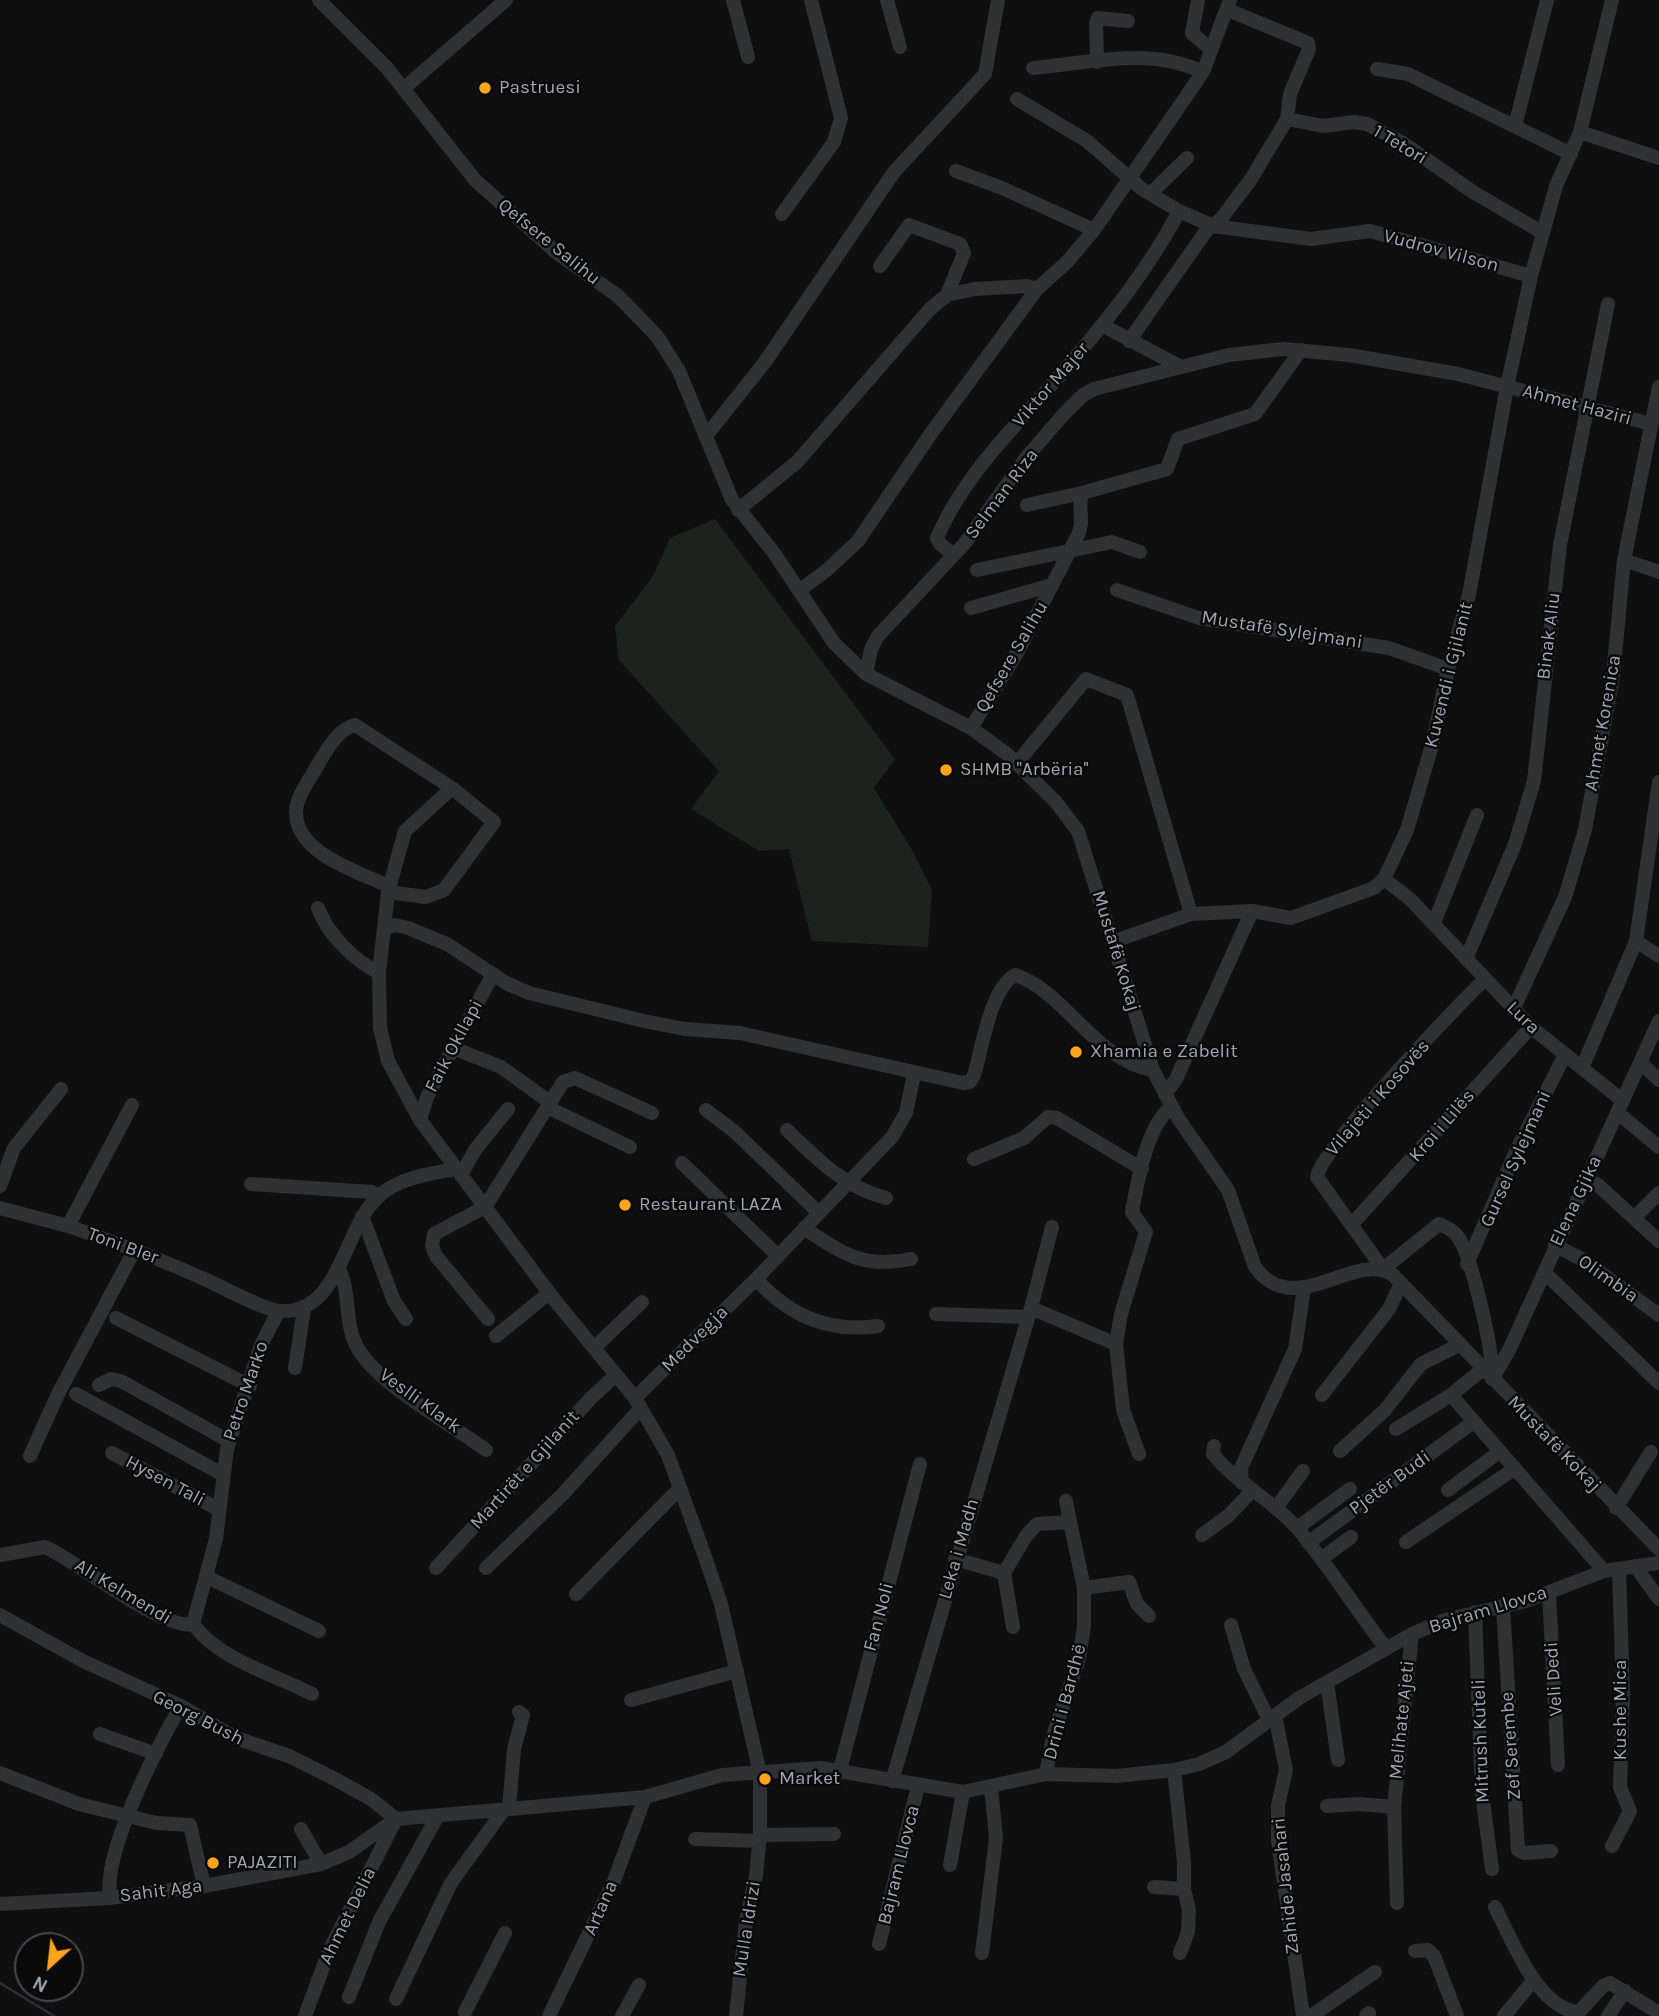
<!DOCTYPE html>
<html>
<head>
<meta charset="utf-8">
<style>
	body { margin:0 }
	#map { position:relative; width:1659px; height:2016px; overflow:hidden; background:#0f0f10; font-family:Karla,sans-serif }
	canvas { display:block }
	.north { position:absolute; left:14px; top:1932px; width:70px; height:70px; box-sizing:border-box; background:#0a0a0b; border:2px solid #46484e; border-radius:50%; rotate:207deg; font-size:19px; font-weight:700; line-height:28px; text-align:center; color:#9fa6b2 }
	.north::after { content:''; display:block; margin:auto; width:24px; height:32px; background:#fba41c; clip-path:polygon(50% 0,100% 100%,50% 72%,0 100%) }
</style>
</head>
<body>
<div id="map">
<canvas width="1659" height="2016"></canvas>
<div class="north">N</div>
</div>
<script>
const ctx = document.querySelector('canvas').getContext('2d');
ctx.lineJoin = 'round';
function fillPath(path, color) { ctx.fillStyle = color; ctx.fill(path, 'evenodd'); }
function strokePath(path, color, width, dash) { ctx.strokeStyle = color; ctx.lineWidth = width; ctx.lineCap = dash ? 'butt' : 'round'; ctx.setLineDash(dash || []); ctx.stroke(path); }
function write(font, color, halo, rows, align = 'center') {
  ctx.font = font + ' Karla,sans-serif'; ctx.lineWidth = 5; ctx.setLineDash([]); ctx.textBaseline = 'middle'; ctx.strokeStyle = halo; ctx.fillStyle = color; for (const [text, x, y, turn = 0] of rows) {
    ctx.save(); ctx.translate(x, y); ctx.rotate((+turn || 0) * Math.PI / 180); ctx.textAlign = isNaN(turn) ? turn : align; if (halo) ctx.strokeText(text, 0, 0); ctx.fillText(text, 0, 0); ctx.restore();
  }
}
fillPath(new Path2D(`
	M715,519L895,759L874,788L912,850L932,890L928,947L812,941L789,849L759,851L691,809L719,771L619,660L615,626L653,576L670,538Z`), '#1b231c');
strokePath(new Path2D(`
	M0,1983L54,2016`), '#273036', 2.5);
strokePath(new Path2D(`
	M319,0L387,68L475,180L557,253L618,296L657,336L679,371L732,500L774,553L834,643L866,674L971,728L1007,754L1055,801L1078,831L1153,1070L1178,1118L1228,1190L1255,1267C1294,1321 1353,1251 1392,1274L1659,1549
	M733,0L748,57
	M887,0L900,47
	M1198,0L1192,33L1210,49
	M1228,10L1308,43L1309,49L1290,94L1287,119
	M1097,62L1096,24L1098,18L1128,21
	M1033,68C1091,63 1148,46 1203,72
	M1377,69L1408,74L1571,154
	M403,89L506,0
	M1017,99L1087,141L1142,189L1179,211L1213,226L1311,239L1370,231L1531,276
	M1515,126L1547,0
	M1580,132L1659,158
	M956,171L1002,188L1094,230
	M1151,193L1187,158
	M782,214L834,142L841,118L811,0
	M880,266L909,225L960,244L964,253L947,295
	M1102,325L1179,366
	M1129,341L1206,231L1221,219L1251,179L1287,119L1323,126L1354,122L1367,124L1403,143L1473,192L1543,233
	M706,436L765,362L894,172L985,74L998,0
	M1027,505L1082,493
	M738,510L797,462L930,309L947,295L975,289L1027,286L1037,289
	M953,554L940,544L937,538C961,481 1008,433 1049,388C1096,334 1146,275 1179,211
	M1624,560L1659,572
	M977,570L1112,542L1140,552
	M800,590L827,570L858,541L932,432L1037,289L1067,262L1094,230L1203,72L1230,0
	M1117,590L1199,618L1389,648L1448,669
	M971,608L1052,585
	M866,674L871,649L878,636L965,543L1025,459L1063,415L1083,395L1094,389L1229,355L1283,349L1349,355L1458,374L1651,424
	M971,728L1018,651L1078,535C1085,520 1077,507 1082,493L1167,469L1178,439L1255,414L1301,350
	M1017,763L1086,679L1127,695L1191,914
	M452,788L405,831L388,892L379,973L380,1028L388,1061L420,1120L553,1298L635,1398L668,1455L704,1554L721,1604L760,1773V1835L756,1876L746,1921L736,2016
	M1384,879L1410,899L1531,1027L1623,1101
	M388,892L426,897L444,890L494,822L452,788L355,725C337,729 325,753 316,768C308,782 296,797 296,813C296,854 360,872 390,887
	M318,908C328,935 354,960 379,973
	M1434,923L1477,815
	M385,928L395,925L408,928L447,944L506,983L529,993L644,1021L685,1029L740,1033L963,1083L970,1082L974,1075C982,1049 990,989 1015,975C1064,990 1095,1061 1153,1070
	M1636,941L1659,956
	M1112,942L1191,914L1252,911L1291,918L1374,888L1384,879L1407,830L1433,742L1448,669L1469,595L1507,387L1531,276L1556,186L1580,132L1612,0
	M1466,959L1515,844L1534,781L1560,545L1608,304
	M1485,979C1457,1006 1321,1148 1317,1177L1383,1269L1439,1224C1448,1228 1455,1231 1460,1240C1473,1264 1494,1352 1492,1379
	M1513,1010L1565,897L1585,830L1613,676L1624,560L1659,387
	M453,1048L501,1067L551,1103
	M1642,1064L1659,1080
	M1582,1068L1636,941L1659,782
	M1165,1094L1176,1079L1252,911
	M132,1105L68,1226C114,1242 158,1258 202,1278C219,1285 265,1311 280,1311C341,1314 342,1230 378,1197C397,1178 432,1173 457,1169
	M549,1108L630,1147
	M706,1110L735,1132L818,1212
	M1618,1113L1659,1147
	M420,1120L427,1097L493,974
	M787,1130C818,1160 844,1187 886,1198
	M974,1159L1024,1138L1048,1117L1057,1118L1142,1169
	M682,1163L777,1255
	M461,1175L475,1150L508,1109
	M1585,1178L1598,1185L1659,1241
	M251,1184L372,1192L378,1196
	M0,1186L14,1148L61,1089
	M0,1208L68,1226
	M362,1216L394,1301L406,1319
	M1634,1218L1659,1193
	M1352,1224L1531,1027
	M804,1228C843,1254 863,1269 911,1259
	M1555,1245L1583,1260L1659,1315
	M1467,1264L1517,1149L1565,1055
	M338,1267C351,1291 344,1321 356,1345C376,1384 450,1423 486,1450
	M1544,1272L1659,1383
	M756,1279C789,1316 829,1333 878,1326
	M1031,1308L1052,1227
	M936,1314L1028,1317
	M116,1318L250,1386
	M488,1319L436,1256L432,1246L434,1234L485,1207L563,1082L575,1078L652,1113
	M496,1336L549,1293
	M1116,1344L1121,1314L1146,1232L1132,1212C1137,1184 1147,1123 1172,1107
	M594,1348L642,1302
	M295,1368L304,1309
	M1493,1378L1509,1350L1659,1021
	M99,1385L111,1379L121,1381L229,1441
	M76,1394L222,1474
	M1322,1395L1389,1309L1401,1283
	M1451,1395L1604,1571
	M635,1398L756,1279L892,1137L906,1113L914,1074
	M1396,1429L1451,1395L1483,1369
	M1214,1446L1213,1454C1237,1484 1273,1500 1298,1529C1329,1566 1355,1608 1385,1647
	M1340,1451L1385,1410L1421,1364L1459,1345
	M112,1453L218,1509
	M30,1456L58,1394L135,1249
	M1242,1483L1241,1468L1295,1349L1304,1288
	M1448,1490L1499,1452
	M1066,1501L1070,1522
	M1276,1508L1303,1471
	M1616,1508L1651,1452
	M1297,1528L1350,1489
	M1202,1535L1228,1516L1252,1491
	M1406,1542L1514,1469
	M1308,1543L1472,1423
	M0,1555L45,1547C79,1562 163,1631 193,1624
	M955,1559L1004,1573L1013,1627
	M1321,1559L1351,1537
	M1635,1566L1659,1599
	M436,1568L592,1397L616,1375
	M486,1568L562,1495L641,1408
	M1004,1573L1026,1536L1037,1524L1070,1522L1084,1588V1626L1079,1658L1053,1736L1046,1774
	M207,1577L319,1631
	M1084,1588L1129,1582L1137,1604L1149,1616
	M1549,1593L1558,1765
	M576,1594L680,1488
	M1503,1607L1518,1850L1524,1853L1551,1851
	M1475,1612L1482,1793L1492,1869
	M0,1615L83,1661L181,1706L236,1738L289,1756L333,1778L371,1799L396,1819
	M193,1624L216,1539L227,1449L261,1345L278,1312
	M193,1624C219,1660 274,1674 312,1694
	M1231,1625L1244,1669L1269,1720
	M1327,1682L1338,1760
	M631,1700L737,1671
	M1275,1715L1286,1770L1278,1805V1841L1303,2016
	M100,1734L156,1754
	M840,1770L920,1464
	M1174,1770L1184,1862V1889L1189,1910L1188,1932L1180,1953
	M0,1773L79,1804L156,1823L190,1825L204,1886
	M892,1781L1031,1308L1116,1344L1123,1410L1139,1454
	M1327,1806L1360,1804L1394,1807
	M509,1809L514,1749L523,1715L519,1712
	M301,1829L321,1864
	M760,1835L834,1834
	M695,1839L760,1841
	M1612,1846L1630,1811L1620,1787L1623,1694L1619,1569
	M950,1865L963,1792
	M1154,1887L1184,1889
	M109,1898C110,1887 109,1876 112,1865C121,1821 157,1746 181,1706
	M1397,1903L1394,1807L1412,1634
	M0,1904L109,1898L204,1886L321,1864L349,1852L396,1819L645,1797L722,1775L821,1768L963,1792L1046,1774L1116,1776L1174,1770L1199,1764L1226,1752L1299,1698L1412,1634L1445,1620L1526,1601L1604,1571L1659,1563
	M1495,1907C1511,1938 1538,2010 1579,2012L1603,1986L1610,1983L1659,2013
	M879,1944L918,1786
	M1415,1951L1428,1950L1434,1956L1457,2016
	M982,1953L996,1838L991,1787
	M349,1997L379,1922L437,1817
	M396,1999L451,1883L503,1811
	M465,2012L505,1933
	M305,2016L329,1951L394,1823
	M549,2016L614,1881L645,1797
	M622,2016L639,1985
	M1311,2016L1375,1972
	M1366,2016L1369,2013
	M1504,2016L1533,1981
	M1608,2016L1625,1991`), '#303135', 14);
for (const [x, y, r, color] of [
	[485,88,7,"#fba41c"],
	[946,770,7,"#fba41c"],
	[1076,1052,7,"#fba41c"],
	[625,1205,7,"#fba41c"],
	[765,1779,7,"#fba41c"],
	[213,1863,7,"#fba41c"]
]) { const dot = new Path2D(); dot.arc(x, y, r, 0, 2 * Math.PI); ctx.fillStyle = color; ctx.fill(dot); strokePath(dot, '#0a0a0b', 2.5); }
write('19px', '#9fa6b2', '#0a0a0b', [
	["Pastruesi",499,88],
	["SHMB ''Arbëria''",960,770],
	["Xhamia e Zabelit",1090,1052],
	["Restaurant LAZA",639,1205],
	["Market",779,1779],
	["PAJAZITI",227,1863]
], 'left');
write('19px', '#9fa6b2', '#0a0a0b', [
	["1 Tetori",1400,145,31],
	["Qefsere Salihu",549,242,39],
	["Vudrov Vilson",1441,251,15],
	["Viktor Majer",1051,385,-49],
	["Ahmet Haziri",1577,405,15],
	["Selman Riza",1002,494,-53],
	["Mustafë Sylejmani",1282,630,9],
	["Binak Aliu",1549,636,-83],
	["Qefsere Salihu",1012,657,-60],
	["Kuvendi i Gjilanit",1449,675,-76],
	["Ahmet Korenica",1603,723,-80],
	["Mustafë Kokaj",1116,951,73],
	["Lura",1523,1018,44],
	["Faik Okllapi",454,1046,-62],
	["Vilajeti i Kosovës",1378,1098,-49],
	["Kroi i Lilës",1442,1126,-49],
	["Gursel Sylejmani",1516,1159,-66],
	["Elena Gjika",1576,1201,-65],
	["Toni Bler",123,1246,20],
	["Olimbia",1608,1279,35],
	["Medvegja",695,1339,-45],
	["Petro Marko",246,1391,-71],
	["Veslli Klark",420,1401,36],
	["Mustafë Kokaj",1554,1444,46],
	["Martirët e Gjilanit",525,1470,-48],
	["Hysen Tali",165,1481,28],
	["Pjetër Budi",1390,1483,-36],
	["Leka i Madh",959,1549,-74],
	["Ali Kelmendi",123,1592,31],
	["Bajram Llovca",1488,1610,-17],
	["Fan Noli",879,1617,-75],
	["Veli Dedi",1554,1679,-94],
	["Drini i Bardhë",1065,1702,-75],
	["Kushe Mica",1621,1710,-90],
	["Georg Bush",198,1718,27],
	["Melihate Ajeti",1402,1720,-84],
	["Mitrush Kuteli",1481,1741,-92],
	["Zef Serembe",1511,1746,-94],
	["Bajram Llovca",899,1865,-76],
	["Zahide Jasahari",1286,1886,-96],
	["Sahit Aga",161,1891,-7],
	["Artana",601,1908,-66],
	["Ahmet Delia",348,1916,-64],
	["Mulla Idrizi",747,1929,-81]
]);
</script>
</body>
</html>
